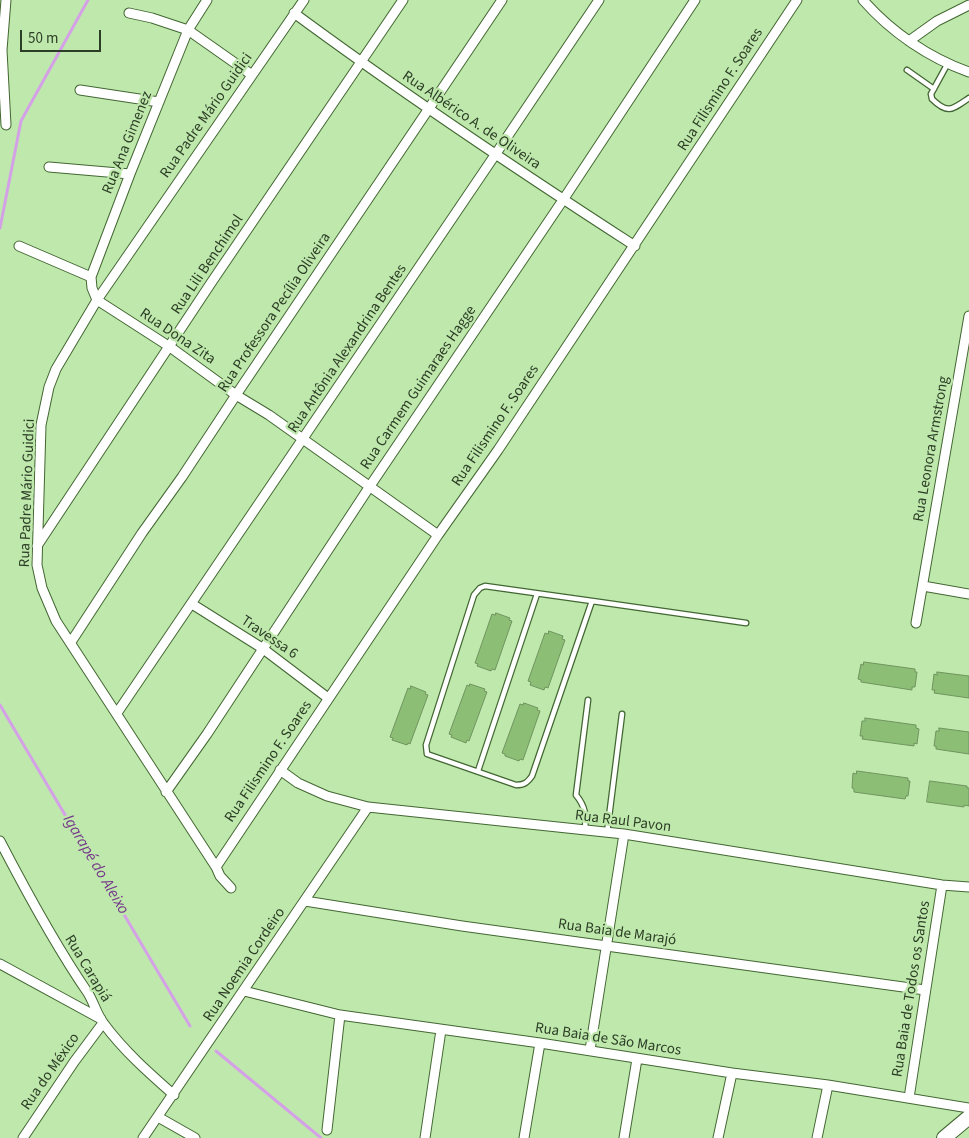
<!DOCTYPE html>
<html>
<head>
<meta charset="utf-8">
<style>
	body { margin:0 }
	#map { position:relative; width:969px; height:1138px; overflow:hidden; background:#bfe8ad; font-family:"Source Sans 3",sans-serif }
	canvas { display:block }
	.scale { position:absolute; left:20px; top:30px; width:81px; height:22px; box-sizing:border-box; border:2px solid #2d3e26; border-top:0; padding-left:6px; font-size:15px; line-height:18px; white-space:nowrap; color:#2d3e26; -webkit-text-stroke:4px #bfe8ad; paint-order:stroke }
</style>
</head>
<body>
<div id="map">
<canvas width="969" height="1138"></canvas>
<div class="scale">50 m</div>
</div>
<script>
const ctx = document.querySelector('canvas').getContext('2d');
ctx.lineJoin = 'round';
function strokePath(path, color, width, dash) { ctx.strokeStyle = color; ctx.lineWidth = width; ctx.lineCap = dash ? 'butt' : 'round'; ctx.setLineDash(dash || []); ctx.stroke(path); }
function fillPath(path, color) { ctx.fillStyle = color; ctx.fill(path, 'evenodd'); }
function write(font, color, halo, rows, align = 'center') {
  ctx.font = font + ' "Source Sans 3",sans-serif'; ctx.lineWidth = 4.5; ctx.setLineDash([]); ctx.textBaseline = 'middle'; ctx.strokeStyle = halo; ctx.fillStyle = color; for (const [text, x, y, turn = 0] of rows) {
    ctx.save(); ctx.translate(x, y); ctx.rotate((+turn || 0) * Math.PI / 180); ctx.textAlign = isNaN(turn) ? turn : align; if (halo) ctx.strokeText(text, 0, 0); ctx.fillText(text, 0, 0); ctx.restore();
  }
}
strokePath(new Path2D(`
	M0,228L21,121L88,0
	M0,705L190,1026
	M216,1051L321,1138`), '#d4a1e7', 3);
const building = new Path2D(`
	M496,613L510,618L509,620L512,621L495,670L492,669L491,671L477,666L478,664L475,663L492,614L495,615Z
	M549,631L563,636L562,639L565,640L548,688L545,687L544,690L530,685L531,682L528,681L545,633L548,634Z
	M864,662L915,669V672H917L915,687H912V690L861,682V680L858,679L861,664L863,665Z
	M937,672L969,676V698L934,693L935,690H932L934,674L937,675Z
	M470,684L485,689L484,691L487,692L469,741L467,740L466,743L451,737L452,735L449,734L467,685L469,686Z
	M411,686L426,692L425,694L428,695L410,744L408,743L407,745L392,740L393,738L390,737L408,688L410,689Z
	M524,703L538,708L537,710L540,711L523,760L520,759L519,761L505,756V754L502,753L520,704L523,705Z
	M865,718L916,725V728L919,729L917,744L914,743V746L862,739L863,736H860L862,721H865Z
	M939,728L969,732V754L936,749V746H934L936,731H939Z
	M857,771L908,778V781H910L908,796H906L905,799L854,792V789L852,788L853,773L856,774Z
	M930,781L967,786V788H969V806L964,805V807L927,802Z`);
fillPath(building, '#8cbe76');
strokePath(building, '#6f955e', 1);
const lane = new Path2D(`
	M948,63L931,94L932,99C948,115 953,109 969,98
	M907,70L934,89
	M592,601L485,586L480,588L474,595L426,745L427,754L516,785C524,785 527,783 532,776L592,601L746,623
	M478,771L537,594
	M585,830C586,816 586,807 576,795L588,700
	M607,833L622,714`);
const street = new Path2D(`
	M863,0C891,32 929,58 969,72
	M129,13L152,18L188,30L252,75
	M294,13C405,95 519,171 635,246
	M909,41L937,21L969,5
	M80,90L159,102
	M6,125L2,50L6,0
	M49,167L130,174
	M19,246L91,277
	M97,300L170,347L236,395L269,415L438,535
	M97,300L92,288L91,277L130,174L188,30L207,0
	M37,546L211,283L403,0
	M923,586L969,594
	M192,604L262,648L328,698
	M916,623L969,316
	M71,642L142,533L182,477L236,395L502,0
	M117,713L495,155L599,0
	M280,770L298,783L327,796L368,807L624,834L942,885L969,887
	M166,792L207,734L370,486L563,200L695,0
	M0,841C27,893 55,945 88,993C94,1003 97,1015 104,1024C124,1051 149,1073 174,1095
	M216,867L438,535L498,450L797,0
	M231,888L220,876L216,867L56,621L42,588L37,565L41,425L49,387L56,369L97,300L304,0
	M305,901L462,926L925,990
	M0,964L101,1019
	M244,991L340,1015L540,1043L732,1073L828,1085L969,1108
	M590,1050L624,834
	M909,1098L942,885
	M158,1117L195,1138
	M327,1130L340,1015
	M23,1138L74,1062L103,1023
	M143,1138L368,807
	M425,1138L441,1030
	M524,1138L540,1043
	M624,1138L637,1059
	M718,1138L732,1073
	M817,1138L828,1085`);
const secondary = new Path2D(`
	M944,1138L969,1117`);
strokePath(lane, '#436732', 7);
strokePath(street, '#436732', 11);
strokePath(secondary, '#436732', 16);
strokePath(lane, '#fff', 4.5);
strokePath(street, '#fff', 9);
strokePath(secondary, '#fff', 14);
write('15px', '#2d3e26', '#bfe8ad', [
	["Rua Filismino F. Soares",721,90,-57],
	["Rua Padre Mário Guidici",207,116,-55],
	["Rua Albérico A. de Oliveira",471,121,34],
	["Rua Ana Gimenez",128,143,-68],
	["Rua Lili Benchimol",208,265,-56],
	["Rua Professora Pecília Oliveira",275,313,-56],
	["Rua Dona Zita",177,337,34],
	["Rua Antônia Alexandrina Bentes",348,349,-56],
	["Rua Carmem Guimaraes Hagge",419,388,-56],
	["Rua Filismino F. Soares",496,426,-56],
	["Rua Leonora Armstrong",932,449,-80],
	["Rua Padre Mário Guidici",28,493,-88],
	["Travessa 6",269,638,34],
	["Rua Filismino F. Soares",269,762,-56],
	["Rua Raul Pavon",623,822,7],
	["Rua Baia de Marajó",617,933,8],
	["Rua Noemia Cordeiro",245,965,-56],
	["Rua Carapiá",87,969,59],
	["Rua Baia de Todos os Santos",912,989,-81],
	["Rua Baia de São Marcos",608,1040,9],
	["Rua do México",51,1072,-55]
]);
write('italic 16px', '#743789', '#bfe8ad', [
	["Igarapé do Aleixo",95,865,59]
]);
</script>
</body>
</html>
